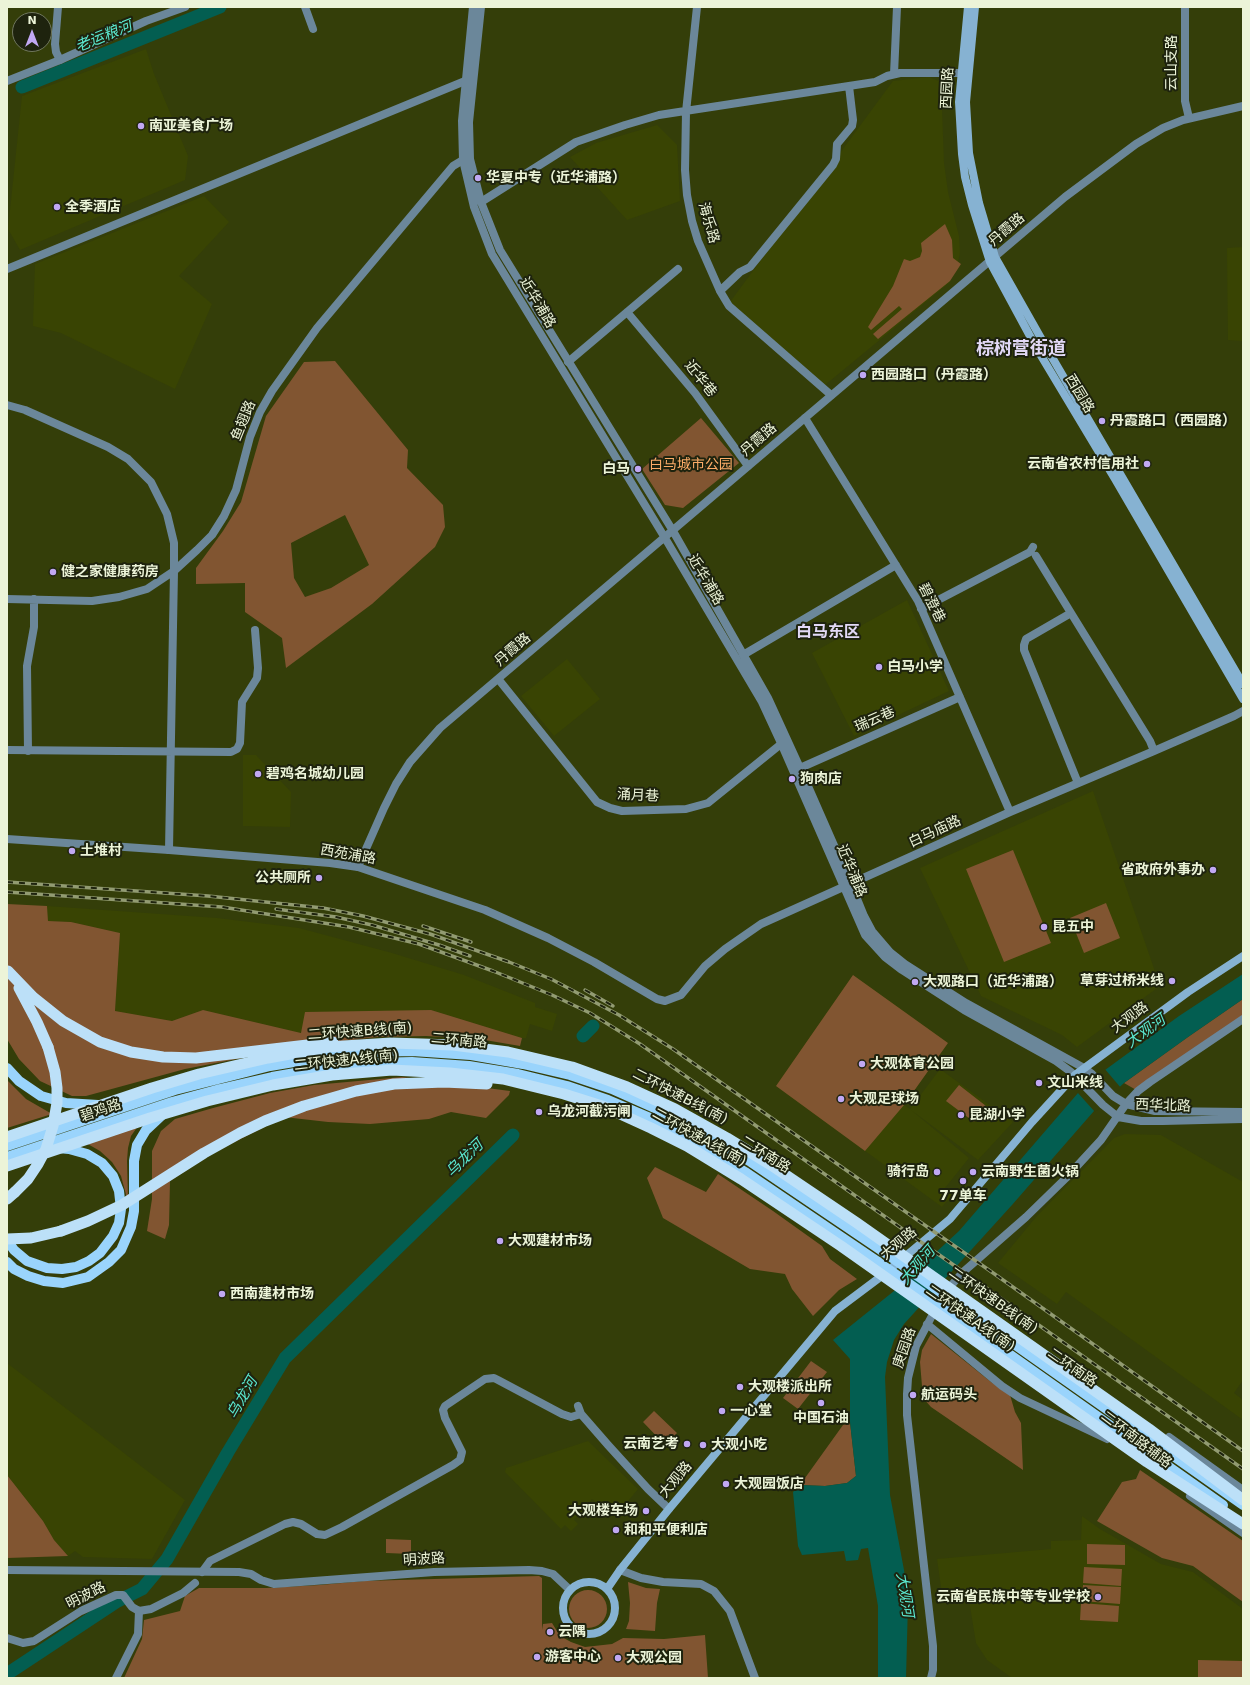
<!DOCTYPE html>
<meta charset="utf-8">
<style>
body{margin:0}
#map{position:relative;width:1250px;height:1685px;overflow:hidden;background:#343e09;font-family:"DejaVu Sans",sans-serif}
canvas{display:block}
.frame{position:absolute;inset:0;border:8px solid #ecf4d8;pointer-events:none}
.north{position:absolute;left:12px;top:12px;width:40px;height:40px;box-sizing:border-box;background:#1e230e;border:1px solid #70775f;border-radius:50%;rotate:0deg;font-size:11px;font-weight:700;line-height:16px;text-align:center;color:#ecf4d8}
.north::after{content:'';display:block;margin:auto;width:14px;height:18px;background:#c1a8f3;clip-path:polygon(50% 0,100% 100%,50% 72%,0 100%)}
</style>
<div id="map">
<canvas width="1250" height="1685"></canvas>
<div class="frame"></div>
<div class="north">N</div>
</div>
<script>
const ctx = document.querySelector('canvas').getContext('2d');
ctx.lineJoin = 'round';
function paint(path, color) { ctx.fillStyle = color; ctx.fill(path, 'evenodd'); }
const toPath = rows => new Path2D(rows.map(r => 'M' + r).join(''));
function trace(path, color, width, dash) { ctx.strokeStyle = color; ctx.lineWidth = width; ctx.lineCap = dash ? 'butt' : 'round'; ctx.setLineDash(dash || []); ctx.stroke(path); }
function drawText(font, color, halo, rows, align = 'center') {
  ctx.font = font + ' "DejaVu Sans","Noto Sans SC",sans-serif'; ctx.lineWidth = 4; ctx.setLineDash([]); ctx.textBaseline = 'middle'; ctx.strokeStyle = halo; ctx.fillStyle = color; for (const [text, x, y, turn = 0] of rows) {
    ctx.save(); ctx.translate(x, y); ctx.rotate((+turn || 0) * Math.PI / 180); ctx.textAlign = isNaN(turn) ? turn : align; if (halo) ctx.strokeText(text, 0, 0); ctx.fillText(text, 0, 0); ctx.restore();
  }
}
paint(toPath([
 [146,49,154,74,188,156,185,180,20,250,8,229,22,96],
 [929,77,941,82,944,163,948,192,959,236,960,253,957,267,949,283,825,385,730,302,893,81],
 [657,125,677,145,680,201,627,220,570,157,596,143],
 [204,196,229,222,179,276,212,304,175,389,61,333,33,326,35,264],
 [1243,247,1243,341,1228,340,1227,248],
 [907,600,949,691,854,736,812,653],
 [567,659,600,699,554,736,521,696],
 [243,755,256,755,291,792,290,827,243,826],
 [1093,791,1160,986,1077,1047,1062,1035,981,996,920,868],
 [47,906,217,918,299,928,392,953,464,975,535,1003,535,1007,557,1014,552,1031,530,1024,526,1038,522,1038,431,1010,301,1033,203,1010,172,1021,115,1011,120,933,71,922,48,921],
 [853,975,948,1043,904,1105,910,1109,940,1069,1013,1122,978,1160,911,1110,969,1158,945,1188,953,1194,942,1207,776,1086],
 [1125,1134,1161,1135,1243,1182,1243,1380,1234,1393,1243,1400,1243,1420,1066,1292,1057,1304,998,1263,1036,1217,1114,1138],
 [7,1363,185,1500,152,1559,83,1557,75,1551,68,1556,54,1540,43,1521,7,1475],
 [588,1441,638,1489,615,1517,592,1499,574,1520,578,1524,571,1531,565,1525,561,1529,505,1472,506,1468],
 [1082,1516,1100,1529,1161,1564,1193,1572,1243,1609,1243,1678,1012,1678,987,1660,976,1643,968,1594,943,1601,937,1559,1051,1549,1051,1541,1081,1540]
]), '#394403');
paint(toPath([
 [945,224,952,240,953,258,961,264,950,281,878,339,873,334,902,309,899,306,871,330,868,327,893,286,904,259,910,261,920,257,922,251,921,243],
 [335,361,408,450,407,468,443,505,445,527,435,547,372,604,286,668,282,638,245,612,245,583,196,584,196,568,223,531,241,502,266,416,304,362],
 [345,515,369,565,331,588,305,597,294,578,291,543],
 [701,418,739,463,683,508,665,505,642,469],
 [1013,850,1051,943,1004,962,966,869],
 [1106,903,1120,938,1084,953,1070,918],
 [7,904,47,906,48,921,71,922,120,933,115,1011,172,1021,203,1010,301,1033,305,1012,431,1010,522,1038,520,1046,479,1039,426,1036,377,1037,309,1045,185,1069,86,1096,72,1096,40,1081,19,1059,7,1039],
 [853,975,948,1043,904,1105,865,1151,776,1086],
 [1243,999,1243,1023,1138,1091,1124,1083,1188,1037],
 [402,1077,510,1091,509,1095,486,1118,451,1112,429,1119,370,1124,328,1122,284,1117,213,1153,170,1181,169,1225,165,1239,147,1231,152,1199,152,1151,161,1131,175,1119,213,1108,270,1093,314,1085],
 [7,1080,26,1099,52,1114,7,1128],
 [959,1085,986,1106,974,1122,946,1101],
 [138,1126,131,1136,128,1148,127,1161,128,1198,127,1198,121,1176,112,1162,100,1151,86,1143],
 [655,1167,706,1192,718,1174,773,1211,822,1246,830,1259,857,1279,839,1290,813,1316,792,1289,785,1274,750,1269,663,1218,647,1178],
 [931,1334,991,1382,1010,1395,1015,1412,1021,1423,1023,1470,931,1407,923,1398,920,1362,922,1350],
 [811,1361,827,1372,798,1409,783,1398],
 [654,1411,677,1433,665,1445,643,1422],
 [850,1422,856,1476,847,1483,825,1486,800,1485,843,1425],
 [1140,1470,1243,1541,1243,1602,1193,1566,1162,1558,1097,1521,1122,1482,1136,1479],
 [7,1475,43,1521,54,1540,68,1556,7,1558],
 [386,1539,411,1540,411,1554,386,1553],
 [1087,1544,1125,1545,1125,1565,1087,1564],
 [1084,1567,1122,1569,1121,1586,1083,1583],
 [539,1576,542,1578,542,1630,543,1624,552,1623,560,1636,571,1642,585,1647,612,1644,623,1638,664,1639,705,1635,708,1678,124,1678,142,1639,144,1620,180,1611,185,1596,199,1588,266,1588,320,1585,364,1581],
 [628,1582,646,1588,660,1589,657,1603,655,1631,626,1629,629,1621,630,1603],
 [1083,1585,1121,1587,1120,1604,1082,1601],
 '569 1609a19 19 0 1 1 38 0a19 19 0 1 1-38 0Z',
 [1081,1603,1119,1606,1118,1622,1080,1620],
 [1198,1660,1243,1661,1243,1678,1198,1678]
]), '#815531');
paint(toPath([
 [1243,974,1243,999,1188,1037,1124,1083,1094,1111,1012,1205,904,1324,894,1340,887,1362,885,1377,890,1495,904,1570,908,1603,906,1678,878,1678,878,1606,868,1548,861,1549,858,1560,846,1561,844,1551,802,1555,798,1546,793,1492,800,1485,825,1486,847,1483,856,1476,850,1422,850,1359,833,1340,894,1291,959,1231,1078,1093,1105,1070,1179,1016]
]), '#035e51');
paint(toPath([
 [1104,1068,1121,1088,1095,1112,1077,1092]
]), '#343e09');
trace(toPath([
 [22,87,220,7],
 [583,1036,593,1026],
 [7,1674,116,1602,142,1589,167,1559,228,1452,285,1358,513,1135]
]), '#035e51', 13);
trace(toPath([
 [58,7,55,44,56,52,60,60],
 [305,7,313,29],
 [697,7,686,112,685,170,687,195,692,221,698,241,720,291,729,306,831,395],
 [1185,7,1185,101,1189,118],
 [894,74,897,7],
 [481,202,576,142,625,125,659,115,875,82,887,76,900,73,962,73],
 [7,269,465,81,472,81],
 [720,291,740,272,750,267,833,165,836,159,837,144,852,126,853,120,849,86],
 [627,312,695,393,748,466],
 [568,362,678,269],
 [7,405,25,410,108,447,128,459,151,482,167,514,174,543,174,571,169,850],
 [805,418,918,601,1010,812],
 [1036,556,1071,613],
 [7,599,92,601,119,597,147,589,174,571,197,550,212,535,224,516,236,490,250,437,260,412,272,391,317,328,453,166,463,160,469,159],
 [921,609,1030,552,1033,547],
 [743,655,896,565],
 [499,680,597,802,610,808,622,811,686,809,708,803,786,740],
 [7,750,231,752,237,749,240,743,242,702,257,678,258,668,255,630],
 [28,751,27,666,34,627,34,599],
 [800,768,960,697],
 [1078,783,1024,650,1024,645,1026,639,1071,613,1150,741,1154,751],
 [358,867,485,910,548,938,594,962,657,999,665,1001,681,995,705,966,725,949,761,924,1010,812,1154,751,1234,716,1243,711],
 [1126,1104,1138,1091,1150,1082,1243,1019],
 [578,1406,581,1414,608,1445,648,1489,669,1509],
 [1169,1437,1243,1490],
 [1190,1496,1243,1533],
 [620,1570,641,1578,663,1582,701,1584,714,1591,730,1611,755,1678],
 [202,1572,210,1561,285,1524,293,1522,301,1524,317,1534,325,1535,342,1527,453,1465,460,1460,462,1452,445,1418,443,1410,445,1406,485,1379,494,1378,498,1380,562,1414,571,1417,581,1414],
 [116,1678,138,1634,139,1611]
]), '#6b879a', 8);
trace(toPath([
 [473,7,462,121,463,160,474,207,492,254,665,538,762,702,781,743,865,935,885,957,902,970,964,1010,1056,1061,1071,1072,1103,1105,1118,1117,1141,1121,1163,1121,1243,1119],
 [481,7,469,122,470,159,481,202,500,250,673,531,768,698,800,768,851,884,864,916,872,931,890,952,905,964,966,1003,1084,1068,1092,1074,1113,1096,1126,1104,1155,1111,1243,1112],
 [7,81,60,60,146,21,185,7],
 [7,839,169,850,330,863,358,867,384,808,396,784,410,762,440,728,1065,197,1136,144,1163,128,1183,120,1243,106],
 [927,1324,1002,1386,1020,1398,1107,1439],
 [7,1570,239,1572,251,1574,261,1580,274,1584,434,1572,529,1570,542,1571,553,1574,570,1590],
 [7,1638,23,1643,34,1641,81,1611,116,1595,123,1595,132,1607,139,1611,151,1609,183,1593,195,1583],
 [931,1678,933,1670,933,1646,907,1415,907,1394,908,1378,916,1346,943,1295,962,1273,1026,1217,1066,1178,1101,1140,1126,1104]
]), '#6b879a', 8);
trace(toPath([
 [968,7,959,102,962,154,965,177,972,205,990,262,1037,349,1115,479,1243,699],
 [975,7,966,102,969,153,979,203,995,257,1046,347,1243,684],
 '563 1608a26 26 0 1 1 52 0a26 26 0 1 1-52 0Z',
 [607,1589,620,1570,669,1509,835,1311,883,1275,950,1219,1032,1122,1075,1075,1188,992,1243,956]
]), '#86b2d2', 8);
trace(toPath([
 [7,1068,19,1081,41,1096,66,1103,98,1105],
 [7,1146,175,1090,270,1066,329,1056,371,1052,412,1051,471,1055,523,1064,570,1075,612,1089,659,1110,696,1129,751,1162,884,1252],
 [7,1157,172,1102,220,1089,272,1077,330,1067,371,1063,412,1062,469,1066,518,1074,567,1086,608,1100,655,1120,691,1139,745,1172,878,1262],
 [7,1240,14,1250,27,1261,47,1268,62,1269,76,1267,89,1261,100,1253,113,1236,119,1223,121,1209,119,1191,113,1176,102,1163,87,1154,69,1149,58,1148],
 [7,1262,14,1269,28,1276,44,1281,63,1283,88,1277,109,1262,121,1250,131,1227,134,1211,134,1161,137,1145,146,1130,162,1115],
 [957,1304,1243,1505],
 [951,1313,1223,1505]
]), '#9ad4fc', 10);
trace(toPath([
 [8,971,33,997,63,1021,100,1042,131,1052,163,1057,196,1058,333,1042],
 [19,988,37,1022,48,1047],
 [7,1199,15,1192],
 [7,1239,31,1238,61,1231]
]), '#bce0f8', 11);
const rail = toPath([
 [7,882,208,896,323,908,363,916,430,934,509,962,551,979,619,1015,673,1049,996,1275,1243,1451],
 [7,892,222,907,349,927,419,944,493,971,552,995,590,1013,640,1044,1243,1469],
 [276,909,336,917,372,925,439,945,470,956],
 [423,926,471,942],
 [585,990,613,1006]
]);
trace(rail, '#929b72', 3.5);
trace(rail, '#1e230e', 2, [6]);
trace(toPath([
 [884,1252,957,1304],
 [878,1262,951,1313]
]), '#9ad4fc', 10);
trace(toPath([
 [7,1137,152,1088,199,1074,268,1058,328,1047,391,1043,453,1045,508,1052,572,1067,627,1087,675,1109,727,1138,771,1165,857,1223,1149,1429,1243,1500],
 [7,1166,150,1118,207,1101,273,1085,332,1075,392,1070,450,1073,503,1079,564,1094,605,1107,651,1128,687,1146,741,1179,841,1246,1147,1462,1243,1524],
 [15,1192,28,1179,38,1164,46,1149,53,1126,57,1103,57,1088,55,1072,48,1047],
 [61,1231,88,1221,122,1205,204,1153,240,1133,265,1121,304,1106,356,1091,394,1084,444,1082,487,1084]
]), '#bce0f8', 11);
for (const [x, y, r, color] of [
 [141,126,4,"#c1a8f3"],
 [478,178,4,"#c1a8f3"],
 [57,207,4,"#c1a8f3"],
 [863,375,4,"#c1a8f3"],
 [1102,421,4,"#c1a8f3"],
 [1147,464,4,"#c1a8f3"],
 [638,469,4,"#c1a8f3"],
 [53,572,4,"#c1a8f3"],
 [879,667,4,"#c1a8f3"],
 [258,774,4,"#c1a8f3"],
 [792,779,4,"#c1a8f3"],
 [72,851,4,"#c1a8f3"],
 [1213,870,4,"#c1a8f3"],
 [319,878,4,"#c1a8f3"],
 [1044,927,4,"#c1a8f3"],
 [1172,981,4,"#c1a8f3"],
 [915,982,4,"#c1a8f3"],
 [862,1064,4,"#c1a8f3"],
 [1039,1083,4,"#c1a8f3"],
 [841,1099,4,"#c1a8f3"],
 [539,1112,4,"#c1a8f3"],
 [961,1115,4,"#c1a8f3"],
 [937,1172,4,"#c1a8f3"],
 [973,1172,4,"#c1a8f3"],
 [963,1181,4,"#c1a8f3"],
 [500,1241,4,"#c1a8f3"],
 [222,1294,4,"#c1a8f3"],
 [740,1387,4,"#c1a8f3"],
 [913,1395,4,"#c1a8f3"],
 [821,1403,4,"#c1a8f3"],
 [722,1411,4,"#c1a8f3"],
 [687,1444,4,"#c1a8f3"],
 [703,1445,4,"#c1a8f3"],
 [726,1484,4,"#c1a8f3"],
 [646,1511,4,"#c1a8f3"],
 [616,1530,4,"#c1a8f3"],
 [1098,1597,4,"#c1a8f3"],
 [550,1632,4,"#c1a8f3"],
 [537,1657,4,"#c1a8f3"],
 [618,1658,4,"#c1a8f3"]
]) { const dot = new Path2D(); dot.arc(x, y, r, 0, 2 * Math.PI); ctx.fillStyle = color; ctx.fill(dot); trace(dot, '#1e230e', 1.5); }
drawText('14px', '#ecf4d8', '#1e230e', [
 ["云山支路",1172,63,-90],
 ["西园路",948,88,-87],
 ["海乐路",708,223,74],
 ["丹霞路",1007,230,-41],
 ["近华浦路",537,303,59],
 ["近华巷",700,379,51],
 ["西园路",1079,394,59],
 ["鱼翅路",244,421,-68],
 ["丹霞路",759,440,-41],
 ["近华浦路",705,580,59],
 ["碧澄巷",931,603,63],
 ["丹霞路",513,650,-41],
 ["瑞云巷",875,720,-24],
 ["涌月巷",638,796,3],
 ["白马庙路",935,832,-25],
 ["西苑浦路",348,855,10],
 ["近华浦路",851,871,67],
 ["大观路",1130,1018,-36],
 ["二环快速B线(南)",360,1032,-4],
 ["二环南路",459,1041,5],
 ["二环快速A线(南)",346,1061,-6],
 ["二环快速B线(南)",680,1097,27],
 ["西华北路",1163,1106,2],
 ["碧鸡路",101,1111,-19],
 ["二环快速A线(南)",699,1138,29],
 ["二环南路",765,1155,32],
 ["大观路",899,1244,-40],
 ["二环快速B线(南)",993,1301,35],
 ["二环快速A线(南)",970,1319,35],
 ["庚园路",905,1348,-71],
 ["二环南路",1072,1368,35],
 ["二环南路辅路",1136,1440,37],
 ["大观路",676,1480,-50],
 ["明波路",424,1560,-4],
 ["明波路",86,1596,-27]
]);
drawText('bold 14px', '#ecf4d8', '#1e230e', [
 ["南亚美食广场",149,126],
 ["华夏中专（近华浦路）",486,178],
 ["全季酒店",65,207],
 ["西园路口（丹霞路）",871,375],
 ["丹霞路口（西园路）",1110,421],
 ["云南省农村信用社",1139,464,"right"],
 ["白马",630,469,"right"],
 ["健之家健康药房",61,572],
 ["白马小学",887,667],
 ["碧鸡名城幼儿园",266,774],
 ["狗肉店",800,779],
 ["土堆村",80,851],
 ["省政府外事办",1205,870,"right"],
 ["公共厕所",311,878,"right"],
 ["昆五中",1052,927],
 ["草芽过桥米线",1164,981,"right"],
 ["大观路口（近华浦路）",923,982],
 ["大观体育公园",870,1064],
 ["文山米线",1047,1083],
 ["大观足球场",849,1099],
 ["乌龙河截污闸",547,1112],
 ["昆湖小学",969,1115],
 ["骑行岛",929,1172,"right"],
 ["云南野生菌火锅",981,1172],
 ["77单车",963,1196,"center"],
 ["大观建材市场",508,1241],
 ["西南建材市场",230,1294],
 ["大观楼派出所",748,1387],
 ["航运码头",921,1395],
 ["一心堂",730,1411],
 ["中国石油",821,1418,"center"],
 ["云南艺考",679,1444,"right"],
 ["大观小吃",711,1445],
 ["大观园饭店",734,1484],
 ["大观楼车场",638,1511,"right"],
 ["和和平便利店",624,1530],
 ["云南省民族中等专业学校",1090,1597,"right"],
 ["云隅",558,1632],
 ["游客中心",545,1657],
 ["大观公园",626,1658]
], 'left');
drawText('14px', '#fcac68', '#1e230e', [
 ["白马城市公园",691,465]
]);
drawText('italic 15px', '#5be8d0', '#1e230e', [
 ["老运粮河",104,37,-22],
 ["大观河",1146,1032,-36],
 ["乌龙河",465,1159,-44],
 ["大观河",918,1266,-49],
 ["乌龙河",243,1398,-60],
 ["大观河",904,1595,81]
]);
drawText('bold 16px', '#e2d9f6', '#1e230e', [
 ["白马东区",828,633]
]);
drawText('bold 18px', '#e2d9f6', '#1e230e', [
 ["棕树营街道",1021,349]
]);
</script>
